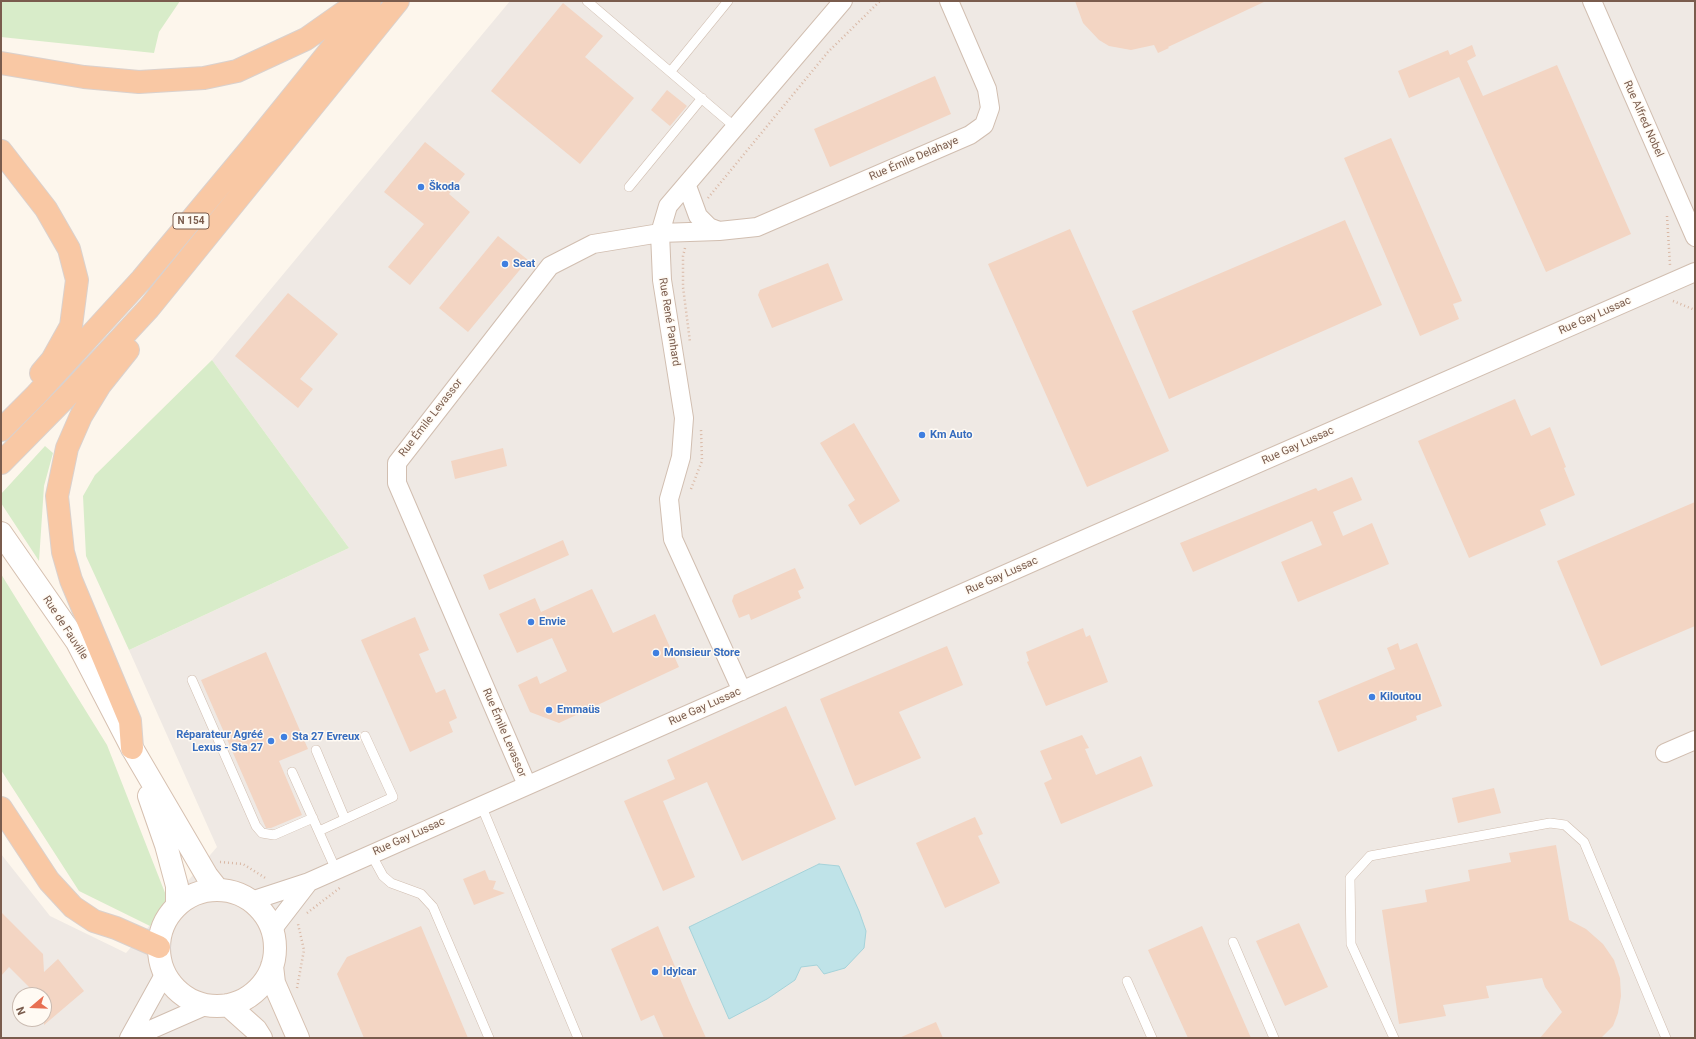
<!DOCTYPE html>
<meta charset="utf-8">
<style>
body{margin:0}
#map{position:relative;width:1696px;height:1039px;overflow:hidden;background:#fdf6ec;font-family:Roboto,sans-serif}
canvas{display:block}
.frame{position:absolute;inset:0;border:2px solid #7a5c4d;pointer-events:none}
.north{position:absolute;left:12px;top:987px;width:40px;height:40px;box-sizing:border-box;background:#fffaf3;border:1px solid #cabbb1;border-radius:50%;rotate:251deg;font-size:11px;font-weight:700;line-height:16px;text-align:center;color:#7a5c4d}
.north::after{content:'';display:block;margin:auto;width:14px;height:18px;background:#e76f51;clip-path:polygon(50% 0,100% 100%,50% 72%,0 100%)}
</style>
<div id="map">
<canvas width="1696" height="1039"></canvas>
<div class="frame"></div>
<div class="north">N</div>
</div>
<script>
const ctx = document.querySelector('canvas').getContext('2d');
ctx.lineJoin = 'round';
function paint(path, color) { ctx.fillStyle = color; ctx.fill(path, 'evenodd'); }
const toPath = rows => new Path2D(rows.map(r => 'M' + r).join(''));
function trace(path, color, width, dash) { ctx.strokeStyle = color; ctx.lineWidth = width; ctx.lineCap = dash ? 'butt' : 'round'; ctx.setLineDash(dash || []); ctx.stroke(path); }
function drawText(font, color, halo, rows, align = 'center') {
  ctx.font = font + ' Roboto,sans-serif'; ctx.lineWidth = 3; ctx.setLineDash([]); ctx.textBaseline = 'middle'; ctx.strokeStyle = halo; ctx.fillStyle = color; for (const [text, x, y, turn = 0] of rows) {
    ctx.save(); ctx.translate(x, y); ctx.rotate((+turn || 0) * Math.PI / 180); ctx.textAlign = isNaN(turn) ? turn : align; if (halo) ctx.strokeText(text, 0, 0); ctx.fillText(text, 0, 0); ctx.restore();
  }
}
paint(toPath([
 [510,1,1695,1,1695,1038,1,1038,1,854,50,916,126,953,217,847,129,650,349,548,212,360],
 [20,995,44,995,44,1019,20,1019]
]), '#efe9e4');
paint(toPath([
 [1,1,180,1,159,32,154,53,1,37],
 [212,360,349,548,129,650,86,556,83,496,95,475],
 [45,446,53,453,44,486,39,561,1,503,1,494],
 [1,574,107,745,169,903,150,926,79,891,1,770]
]), '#d8ecc9');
const water = toPath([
 [819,864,839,866,859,911,866,931,864,948,845,968,824,974,817,965,801,967,795,980,767,999,729,1019,689,927,819,864]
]);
paint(water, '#bfe3e8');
trace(water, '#a5d3da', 1);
paint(toPath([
 [1075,1,1266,1,1168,47,1169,48,1158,53,1154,45,1131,50,1109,46,1099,40,1083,23],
 [563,3,603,36,585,57,634,98,580,164,491,91],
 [1472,45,1476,56,1467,61,1483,96,1557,65,1631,234,1546,272,1459,77,1409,98,1398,71,1448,50,1450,55],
 [935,76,951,114,830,167,814,129],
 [667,90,687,106,670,126,651,110],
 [1391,138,1462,301,1453,304,1459,319,1420,336,1344,158],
 [425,142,465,174,449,194,470,212,410,285,388,267,424,224,384,192],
 [1345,220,1382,305,1169,399,1132,311],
 [1070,229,1169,451,1087,487,988,264],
 [498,236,528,260,468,332,439,308],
 [828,263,843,300,772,328,758,295,760,290],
 [288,293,338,334,300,379,313,389,298,408,235,356],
 [1515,399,1531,436,1550,427,1566,467,1564,468,1575,495,1540,510,1546,525,1469,558,1418,441],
 [854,423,900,501,860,525,848,505,855,500,820,443],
 [503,448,507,466,455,479,451,461],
 [1352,477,1362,500,1333,512,1343,536,1372,523,1389,564,1298,602,1281,562,1322,545,1312,521,1193,572,1180,543,1316,488,1318,491],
 [1695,502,1695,626,1601,666,1557,561],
 [563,540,569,555,489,590,483,575],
 [795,568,804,588,798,591,801,598,751,620,749,614,739,618,732,601,734,595],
 [592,589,613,633,655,614,679,667,559,723,530,712,518,685,537,676,540,684,567,671,552,638,517,653,499,614,535,598,541,612],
 [415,617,429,650,419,654,436,693,445,689,457,718,449,722,453,732,410,752,361,640],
 [1083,628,1086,637,1090,635,1108,682,1046,706,1027,662,1029,661,1026,652],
 [1398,643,1400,650,1417,643,1442,706,1416,716,1417,720,1338,752,1318,701,1395,669,1387,648],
 [947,646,963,685,899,712,921,758,855,786,820,699],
 [266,652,308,749,279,761,302,815,271,828,266,828,201,680],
 [786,706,836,819,742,861,707,782,663,801,695,877,663,891,624,801,675,779,667,760],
 [1082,735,1089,748,1085,749,1096,775,1141,756,1153,786,1061,824,1044,783,1052,779,1040,751],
 [1494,788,1501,813,1458,823,1452,798],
 [975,817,983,834,978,836,1000,883,945,908,916,843],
 [1556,845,1569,920,1586,929,1603,944,1614,960,1620,978,1621,996,1618,1013,1613,1026,1601,1038,1540,1038,1562,1012,1545,987,1542,978,1486,986,1489,998,1443,1005,1446,1016,1399,1024,1382,910,1427,902,1425,890,1470,881,1468,870,1511,862,1509,853],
 [485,870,489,880,496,881,493,889,505,893,474,905,463,879],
 [1,912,43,954,44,972,58,959,84,991,44,1025,44,995,37,995,9,967,1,976],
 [1299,923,1328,987,1285,1006,1256,941],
 [421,926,468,1038,364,1038,337,974,347,957],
 [658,926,689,1000,706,1038,664,1038,654,1015,641,1021,611,949],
 [1202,926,1251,1038,1188,1038,1148,950],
 [936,1022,943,1038,899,1038]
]), '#f3d5c3');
const service = toPath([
 [587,1,735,127],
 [671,71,728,1],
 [629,187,702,98],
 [192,680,256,826,262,833,274,835,313,818],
 [316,750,345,819],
 [292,772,336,870],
 [481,805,578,1038],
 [319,831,393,797,365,736],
 [371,854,383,876,391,883,421,894,433,907,489,1038],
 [1233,942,1274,1038],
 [1127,981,1152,1038],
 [1394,1038,1351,944,1350,878,1370,856,1550,823,1565,825,1584,842,1666,1038]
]);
const minor = toPath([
 [1592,1,1695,237],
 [687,186,698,216,709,227,719,231],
 [742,691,673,539,669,499,681,457,684,418,662,280,660,233,668,206,843,1],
 [1665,753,1695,740],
 [527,785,397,483,397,463,550,266,593,244,660,233,719,231,757,227,970,135,984,125,990,108,987,89,949,1],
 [251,901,309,882,1085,539,1695,272],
 [272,930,309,882],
 [129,1038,165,973],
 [132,1038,207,1005]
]);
const secondary = toPath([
 [1,533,77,642,132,748,207,876,218,890],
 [149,796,166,845,177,886,177,905],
 '159 948a58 58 0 1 1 116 0a58 58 0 1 1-116 0Z',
 [272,966,274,983,298,1038],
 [228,1005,256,1030,261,1038]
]);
const trunk = toPath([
 [1,63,84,77,139,82,204,78,237,71,306,39,360,1],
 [1,151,46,209,69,249,77,280,71,326,52,360,41,373],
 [128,350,100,385,81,416,67,448,57,496,63,552,71,580,130,721,132,748],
 [1,430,35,396,142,279,252,147,370,1],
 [1,463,70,393,149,308,398,1],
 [1,808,49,881,73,907,94,921,116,928,159,947]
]);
trace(service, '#d1beb0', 10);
trace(minor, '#d1beb0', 20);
trace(secondary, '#d6c0b0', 24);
trace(trunk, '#dad1cd', 24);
trace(toPath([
 [708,198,828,52,880,1],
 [1667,216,1670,265],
 [685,248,683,256,683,287,690,342],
 [1673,301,1695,310],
 [691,489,702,461,701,430],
 [220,862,243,864,267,879],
 [307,913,341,887],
 [297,988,304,950,298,924]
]), '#d9b8a5', 2.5, [1, 3]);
trace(service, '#fff', 9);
trace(minor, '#fff', 18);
trace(secondary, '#fff', 22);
trace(trunk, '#f9c8a4', 22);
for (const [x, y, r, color] of [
 [421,187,4,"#3f7fe0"],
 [505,264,4,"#3f7fe0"],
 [922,435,4,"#3f7fe0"],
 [531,622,4,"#3f7fe0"],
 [656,653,4,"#3f7fe0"],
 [1372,697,4,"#3f7fe0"],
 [549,710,4,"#3f7fe0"],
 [284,737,4,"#3f7fe0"],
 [271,741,4,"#3f7fe0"],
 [655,972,4,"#3f7fe0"]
]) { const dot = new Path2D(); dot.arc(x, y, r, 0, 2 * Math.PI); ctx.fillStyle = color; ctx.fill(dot); trace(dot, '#fffaf3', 1.5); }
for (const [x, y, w] of [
 [191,221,36]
]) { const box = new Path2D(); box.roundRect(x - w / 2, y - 8, w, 16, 3); ctx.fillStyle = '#fffaf3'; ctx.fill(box); trace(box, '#7a5c4d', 1); }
drawText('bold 10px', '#7a5c4d', null, [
 ["N 154",191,221]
]);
drawText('11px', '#7a5c4d', '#fffaf3', [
 ["Rue Alfred Nobel",1643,119,66],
 ["Rue Émile Delahaye",914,159,-23],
 ["Rue Gay Lussac",1595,316,-24],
 ["Rue René Panhard",669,322,81],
 ["Rue Émile Levassor",431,418,-52],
 ["Rue Gay Lussac",1298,446,-24],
 ["Rue Gay Lussac",1002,576,-24],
 ["Rue de Fauville",65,628,57],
 ["Rue Gay Lussac",705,707,-24],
 ["Rue Émile Levassor",504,733,67],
 ["Rue Gay Lussac",409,837,-24]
]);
drawText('bold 11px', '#366cbe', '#fffaf3', [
 ["Škoda",429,187],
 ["Seat",513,264],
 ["Km Auto",930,435],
 ["Envie",539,622],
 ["Monsieur Store",664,653],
 ["Kiloutou",1380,697],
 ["Emmaüs",557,710],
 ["Réparateur Agréé",263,735,"right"],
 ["Lexus - Sta 27",263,748,"right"],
 ["Sta 27 Evreux",292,737],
 ["Idylcar",663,972]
], 'left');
</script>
